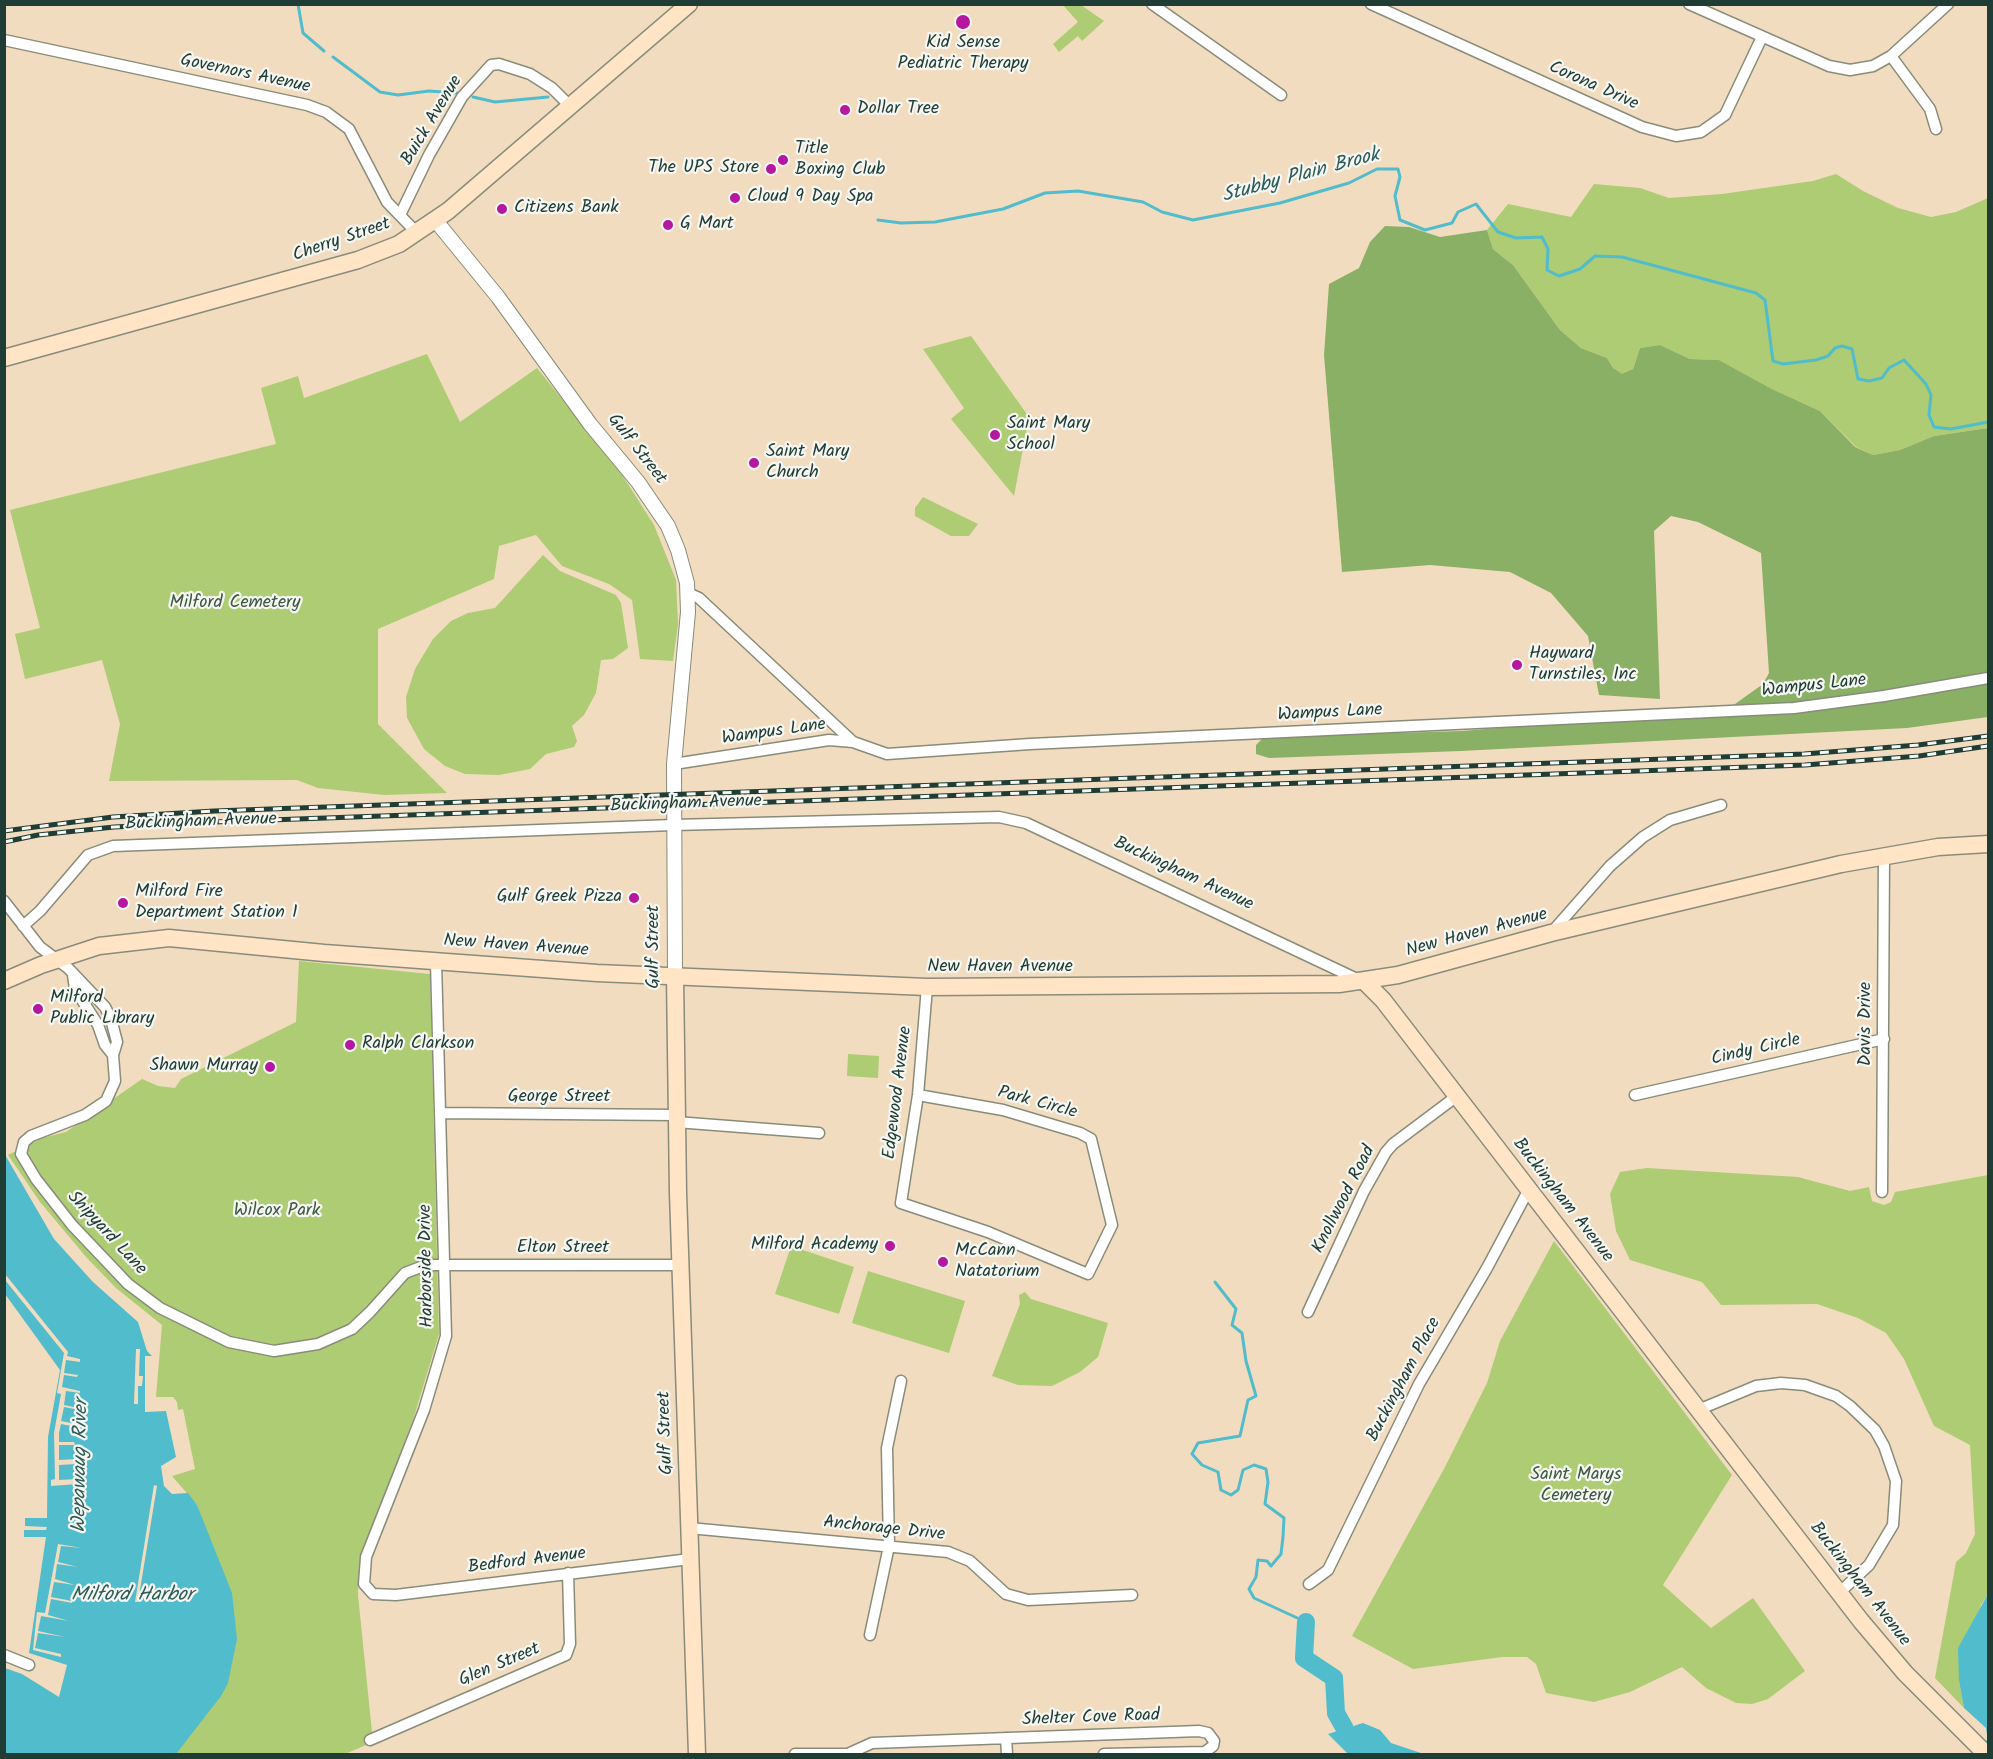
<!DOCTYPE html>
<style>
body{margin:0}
#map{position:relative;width:1993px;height:1759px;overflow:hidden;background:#f2dcbf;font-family:Kalam,sans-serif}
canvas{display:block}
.frame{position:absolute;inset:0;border:6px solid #1f3d34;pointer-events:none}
</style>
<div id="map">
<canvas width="1993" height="1759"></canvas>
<div class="frame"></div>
</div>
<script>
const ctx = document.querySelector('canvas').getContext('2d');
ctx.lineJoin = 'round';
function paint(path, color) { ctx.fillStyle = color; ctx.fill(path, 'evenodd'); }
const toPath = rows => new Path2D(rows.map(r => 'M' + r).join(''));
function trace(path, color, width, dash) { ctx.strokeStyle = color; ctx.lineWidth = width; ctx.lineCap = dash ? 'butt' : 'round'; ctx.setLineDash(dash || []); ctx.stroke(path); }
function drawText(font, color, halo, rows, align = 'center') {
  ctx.font = font + ' Kalam,sans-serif'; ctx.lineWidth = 4.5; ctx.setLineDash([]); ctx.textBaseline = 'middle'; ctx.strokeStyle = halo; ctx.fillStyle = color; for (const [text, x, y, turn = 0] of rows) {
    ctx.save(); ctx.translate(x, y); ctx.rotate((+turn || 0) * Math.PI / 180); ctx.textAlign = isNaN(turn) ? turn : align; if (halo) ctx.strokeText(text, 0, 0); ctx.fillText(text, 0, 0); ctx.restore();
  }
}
paint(toPath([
 [1063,5,1081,5,1104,21,1082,41,1078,36,1059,52,1053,44,1078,22],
 [1836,174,1863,191,1898,208,1931,217,1956,212,1988,198,1988,428,1934,436,1900,450,1873,455,1856,447,1820,411,1772,389,1719,360,1690,359,1660,345,1640,348,1633,369,1622,375,1613,368,1607,358,1581,348,1560,330,1513,265,1493,249,1487,230,1508,204,1571,217,1594,184,1640,188,1669,198,1722,194,1813,181],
 [971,336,1029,417,1014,496,951,419,964,408,923,349],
 [427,354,460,422,537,368,619,470,654,525,676,580,678,624,673,661,640,659,632,600,609,584,562,566,536,535,499,546,494,579,378,629,378,724,447,793,384,795,318,788,297,780,109,781,120,724,102,660,25,679,15,634,40,628,10,510,276,444,261,388,298,376,304,398],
 [923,497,978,524,969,536,951,536,915,516,915,508],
 [543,555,560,571,616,595,621,603,628,648,613,659,601,660,596,693,584,715,572,726,577,741,574,747,546,754,530,769,499,775,465,774,445,766,424,749,407,718,406,697,415,669,433,639,451,621,468,613,495,608],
 [299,961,430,974,439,1334,413,1420,359,1561,358,1595,373,1742,345,1754,176,1754,182,1744,201,1520,197,1505,172,1476,195,1469,183,1409,178,1410,177,1402,173,1397,156,1397,162,1325,116,1288,87,1258,40,1202,8,1155,42,1138,66,1132,142,1079,158,1086,175,1088,181,1079,296,1022],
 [848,1054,879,1056,878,1078,847,1076],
 [1647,1168,1798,1177,1850,1191,1869,1187,1872,1201,1884,1205,1891,1202,1895,1192,1988,1175,1988,1594,1981,1605,1959,1681,1964,1708,1935,1678,1956,1562,1966,1553,1975,1534,1970,1445,1934,1426,1904,1359,1886,1333,1858,1318,1817,1304,1721,1305,1702,1282,1630,1260,1616,1231,1610,1194,1620,1172],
 [1554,1241,1732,1475,1663,1585,1711,1628,1753,1598,1805,1671,1768,1699,1752,1704,1736,1703,1706,1688,1682,1667,1630,1692,1594,1702,1546,1693,1536,1664,1527,1657,1502,1657,1413,1669,1352,1636,1445,1467,1487,1383,1500,1341],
 [791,1246,854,1267,839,1314,775,1294],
 [868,1271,965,1301,949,1353,852,1323],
 [1025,1292,1031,1299,1108,1323,1098,1357,1080,1372,1052,1386,1018,1385,992,1376,1020,1304,1019,1295]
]), '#adcc73');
paint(toPath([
 [1385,226,1409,227,1440,237,1487,230,1493,249,1513,265,1560,330,1581,348,1607,358,1613,368,1622,374,1633,369,1640,348,1660,345,1690,359,1719,360,1772,389,1820,411,1855,447,1873,455,1900,450,1934,436,1988,428,1988,717,1907,728,1461,751,1269,758,1256,754,1256,745,1264,737,1462,731,1604,719,1721,714,1763,684,1769,673,1761,553,1698,522,1671,516,1654,531,1660,699,1599,695,1588,636,1551,593,1510,572,1430,565,1342,572,1324,355,1329,284,1359,268,1370,242]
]), '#8ab065');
paint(toPath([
 [4,1153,54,1239,93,1282,138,1322,147,1351,152,1356,145,1356,145,1412,166,1411,176,1457,161,1466,164,1486,172,1494,188,1493,197,1505,232,1593,237,1639,228,1683,221,1696,176,1754,5,1754,5,1668,22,1674,59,1697,67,1665,29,1653,46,1537,24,1537,24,1530,46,1530,47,1527,25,1526,25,1518,47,1518,48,1437,60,1370,5,1294],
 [1988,1594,1988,1754,1971,1754,1987,1740,1987,1735,1986,1728,1964,1708,1959,1681,1958,1648],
 [1363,1723,1380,1730,1391,1743,1424,1754,1348,1754,1328,1734]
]), '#51bccc');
paint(toPath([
 [5,1274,68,1352,67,1356,80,1359,80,1362,66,1360,64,1373,78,1375,77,1377,64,1375,62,1387,80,1391,80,1393,66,1391,64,1405,79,1408,79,1410,64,1407,61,1421,76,1424,76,1427,61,1424,59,1433,59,1442,74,1442,75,1445,59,1445,59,1460,77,1459,77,1464,59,1465,59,1480,77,1479,77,1484,51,1486,51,1480,55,1479,54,1433,61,1394,57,1393,64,1353,5,1280],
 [136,1349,140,1349,139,1376,143,1376,142,1386,138,1386,138,1404,134,1404],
 [154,1485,157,1486,138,1602,135,1602],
 [58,1544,82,1548,61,1546,58,1562,78,1567,57,1564,55,1579,75,1585,54,1582,51,1597,72,1601,72,1603,51,1599,48,1615,69,1621,41,1616,38,1631,65,1637,38,1633,35,1648,61,1654,61,1657,33,1650,37,1612,45,1613]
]), '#f2dcbf');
trace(toPath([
 [298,4,303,33,324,51],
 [333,57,380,92,398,95,429,91,457,93],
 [473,97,495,102,548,97],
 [878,220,901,223,935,222,1003,209,1045,193,1078,191,1143,202,1162,212,1193,220,1280,203,1349,183,1377,169,1398,169,1400,177,1395,196,1400,220,1425,230,1452,223,1458,212,1476,204,1498,232,1516,238,1542,237,1548,249,1547,270,1559,276,1580,269,1595,256,1622,257,1756,293,1765,300,1773,361,1783,364,1816,360,1828,356,1835,348,1842,346,1852,349,1858,379,1869,381,1882,378,1889,368,1904,360,1926,384,1931,395,1929,415,1934,427,1951,429,1988,422],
 [1215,1282,1236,1309,1232,1325,1242,1333,1246,1361,1256,1396,1248,1400,1240,1436,1198,1443,1192,1454,1202,1465,1218,1472,1221,1490,1231,1495,1238,1490,1243,1470,1254,1465,1266,1469,1268,1482,1265,1504,1284,1518,1283,1537,1281,1554,1271,1566,1267,1561,1258,1560,1256,1577,1249,1589,1254,1598,1306,1622]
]), '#51bccc', 3);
trace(toPath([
 [1306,1622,1304,1658,1334,1678,1336,1713,1345,1729]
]), '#51bccc', 18);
const minor = toPath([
 [1152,4,1281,95],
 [1371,4,1642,127,1676,136,1701,132,1725,115,1762,37],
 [1689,4,1829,66,1850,70,1873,66,1891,56,1948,4],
 [4,40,307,105,326,112,349,129,387,202,417,233],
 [1891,56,1930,109,1936,129],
 [400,215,429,155,462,97,491,65,499,64,530,74,552,88,570,106],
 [688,593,699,598,853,742],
 [674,764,829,740,853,742,887,754,1030,744,1794,708,1884,696,1988,678],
 [4,901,40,947,68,968,105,1007,111,1019,117,1042,113,1055,105,1045,98,1025,75,989,73,975],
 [23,926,40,911,88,855,113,846,673,825,999,817,1026,823,1359,980],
 [1551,933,1610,866,1643,837,1670,820,1721,805],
 [436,962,446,1336,424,1410,366,1557,364,1584,373,1594,396,1595,690,1559],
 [113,1055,115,1081,106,1101,85,1115,31,1136,24,1142,21,1154,36,1179,72,1225,128,1284,160,1308,229,1342,274,1351,318,1344,352,1329,370,1312,405,1273,426,1265,682,1265],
 [918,1095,1003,1110,1080,1133,1091,1139,1112,1225,1088,1274,988,1232,901,1203,918,1095,927,987],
 [1635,1095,1884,1039],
 [441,1113,676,1115],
 [676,1122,819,1133],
 [1882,1192,1884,855],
 [1308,1312,1364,1191,1386,1152,1393,1144,1457,1096],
 [1698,1410,1756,1386,1781,1383,1805,1385,1836,1396,1850,1406,1875,1430,1884,1446,1896,1481,1893,1525,1869,1565,1839,1593],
 [689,1528,948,1552,970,1561,1006,1594,1028,1600,1132,1595],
 [1309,1584,1328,1570,1419,1384,1487,1268,1529,1189],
 [870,1635,889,1546,887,1448,901,1381],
 [4,1655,29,1665],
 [1006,1738,1007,1754],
 [370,1740,566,1655,570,1644,568,1573],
 [850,1753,872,1743,1199,1731,1208,1733,1214,1741,1213,1746,1205,1752,1104,1754],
 [795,1754,854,1754]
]);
const tertiary = toPath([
 [436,221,498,297,590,424,638,482,668,526,678,550,687,583,688,612,674,764,675,976]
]);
const secondary = toPath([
 [4,358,358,260,399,244,448,211,689,4],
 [675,976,678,1193,697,1754],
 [4,981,41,965,99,946,169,938,324,953,597,973,927,987,1339,984,1398,975,1551,933,1841,864,1938,847,1988,844],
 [1365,982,1383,1000,1861,1621,1905,1673,1986,1754]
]);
trace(minor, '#888c7a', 13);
trace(tertiary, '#888c7a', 16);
trace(secondary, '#888c7a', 19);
trace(minor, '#fff', 10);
trace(tertiary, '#fff', 14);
trace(secondary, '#ffe4c6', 16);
const rail = toPath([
 [4,831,113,817,214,811,1804,754,1918,745,1988,736],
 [4,842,38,835,114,827,214,822,1805,765,1919,756,1988,746]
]);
trace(rail, '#1f3d34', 5);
trace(rail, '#f6f6f2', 3, [9]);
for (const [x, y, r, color] of [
 [963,22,8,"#b5179e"],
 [845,110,6,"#b5179e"],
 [783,160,6,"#b5179e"],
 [771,169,6,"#b5179e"],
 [735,198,6,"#b5179e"],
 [502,209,6,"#b5179e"],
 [668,225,6,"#b5179e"],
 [995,435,6,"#b5179e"],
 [754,463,6,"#b5179e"],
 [1517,665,6,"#b5179e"],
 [634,898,6,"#b5179e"],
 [123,903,6,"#b5179e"],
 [38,1009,6,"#b5179e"],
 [350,1045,6,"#b5179e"],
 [270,1067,6,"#b5179e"],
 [890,1246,6,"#b5179e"],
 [943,1262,6,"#b5179e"]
]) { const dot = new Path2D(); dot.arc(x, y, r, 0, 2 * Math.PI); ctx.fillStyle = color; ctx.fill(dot); trace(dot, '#f6f6f2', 2); }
drawText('18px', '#1f3d34', '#f6f6f2', [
 ["Kid Sense",963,44,"center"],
 ["Pediatric Therapy",963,65,"center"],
 ["Dollar Tree",857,110],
 ["Title",795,150],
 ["Boxing Club",795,171],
 ["The UPS Store",759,169,"right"],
 ["Cloud 9 Day Spa",747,198],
 ["Citizens Bank",514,209],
 ["G Mart",680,225],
 ["Saint Mary",1007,425],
 ["School",1007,446],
 ["Saint Mary",766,453],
 ["Church",766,474],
 ["Hayward",1529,655],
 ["Turnstiles, Inc",1529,676],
 ["Milford Fire",135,893],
 ["Department Station 1",135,914],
 ["Gulf Greek Pizza",622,898,"right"],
 ["Milford",50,999],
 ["Public Library",50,1020],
 ["Ralph Clarkson",362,1045],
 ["Shawn Murray",258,1067,"right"],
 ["Milford Academy",878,1246,"right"],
 ["McCann",955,1252],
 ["Natatorium",955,1273]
], 'left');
drawText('18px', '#1f3d34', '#f6f6f2', [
 ["Governors Avenue",245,75,12],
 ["Corona Drive",1593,87,24],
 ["Buick Avenue",433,121,-59],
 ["Cherry Street",342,241,-19],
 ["Gulf Street",636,450,52],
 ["Wampus Lane",1814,687,-6],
 ["Wampus Lane",1330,714,-3],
 ["Wampus Lane",774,733,-8],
 ["Buckingham Avenue",686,805,-2],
 ["Buckingham Avenue",201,823,-2],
 ["Buckingham Avenue",1183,875,25],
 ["New Haven Avenue",1477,934,-15],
 ["New Haven Avenue",516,947,4],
 ["Gulf Street",655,947,-90],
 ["New Haven Avenue",1000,968],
 ["Davis Drive",1867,1024,-90],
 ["Cindy Circle",1756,1051,-13],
 ["Edgewood Avenue",899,1093,-83],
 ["George Street",559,1098],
 ["Park Circle",1037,1104,15],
 ["Knollwood Road",1345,1200,-63],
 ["Buckingham Avenue",1562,1201,52],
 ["Shipyard Lane",106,1234,47],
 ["Elton Street",563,1249],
 ["Harborside Drive",428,1266,-91],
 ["Buckingham Place",1405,1380,-62],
 ["Gulf Street",667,1433,-92],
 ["Anchorage Drive",884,1530,6],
 ["Bedford Avenue",527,1562,-7],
 ["Buckingham Avenue",1859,1585,52],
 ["Glen Street",500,1666,-23],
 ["Shelter Cove Road",1091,1719,-2]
]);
drawText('18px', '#3b5a41', '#f6f6f2', [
 ["Milford Cemetery",235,604],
 ["Wilcox Park",277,1212],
 ["Saint Marys",1576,1476],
 ["Cemetery",1576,1497]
]);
drawText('italic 20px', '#2c5d5a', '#f6f6f2', [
 ["Stubby Plain Brook",1301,177,-15],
 ["Wepawaug River",82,1466,-89],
 ["Milford Harbor",132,1597]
]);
</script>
